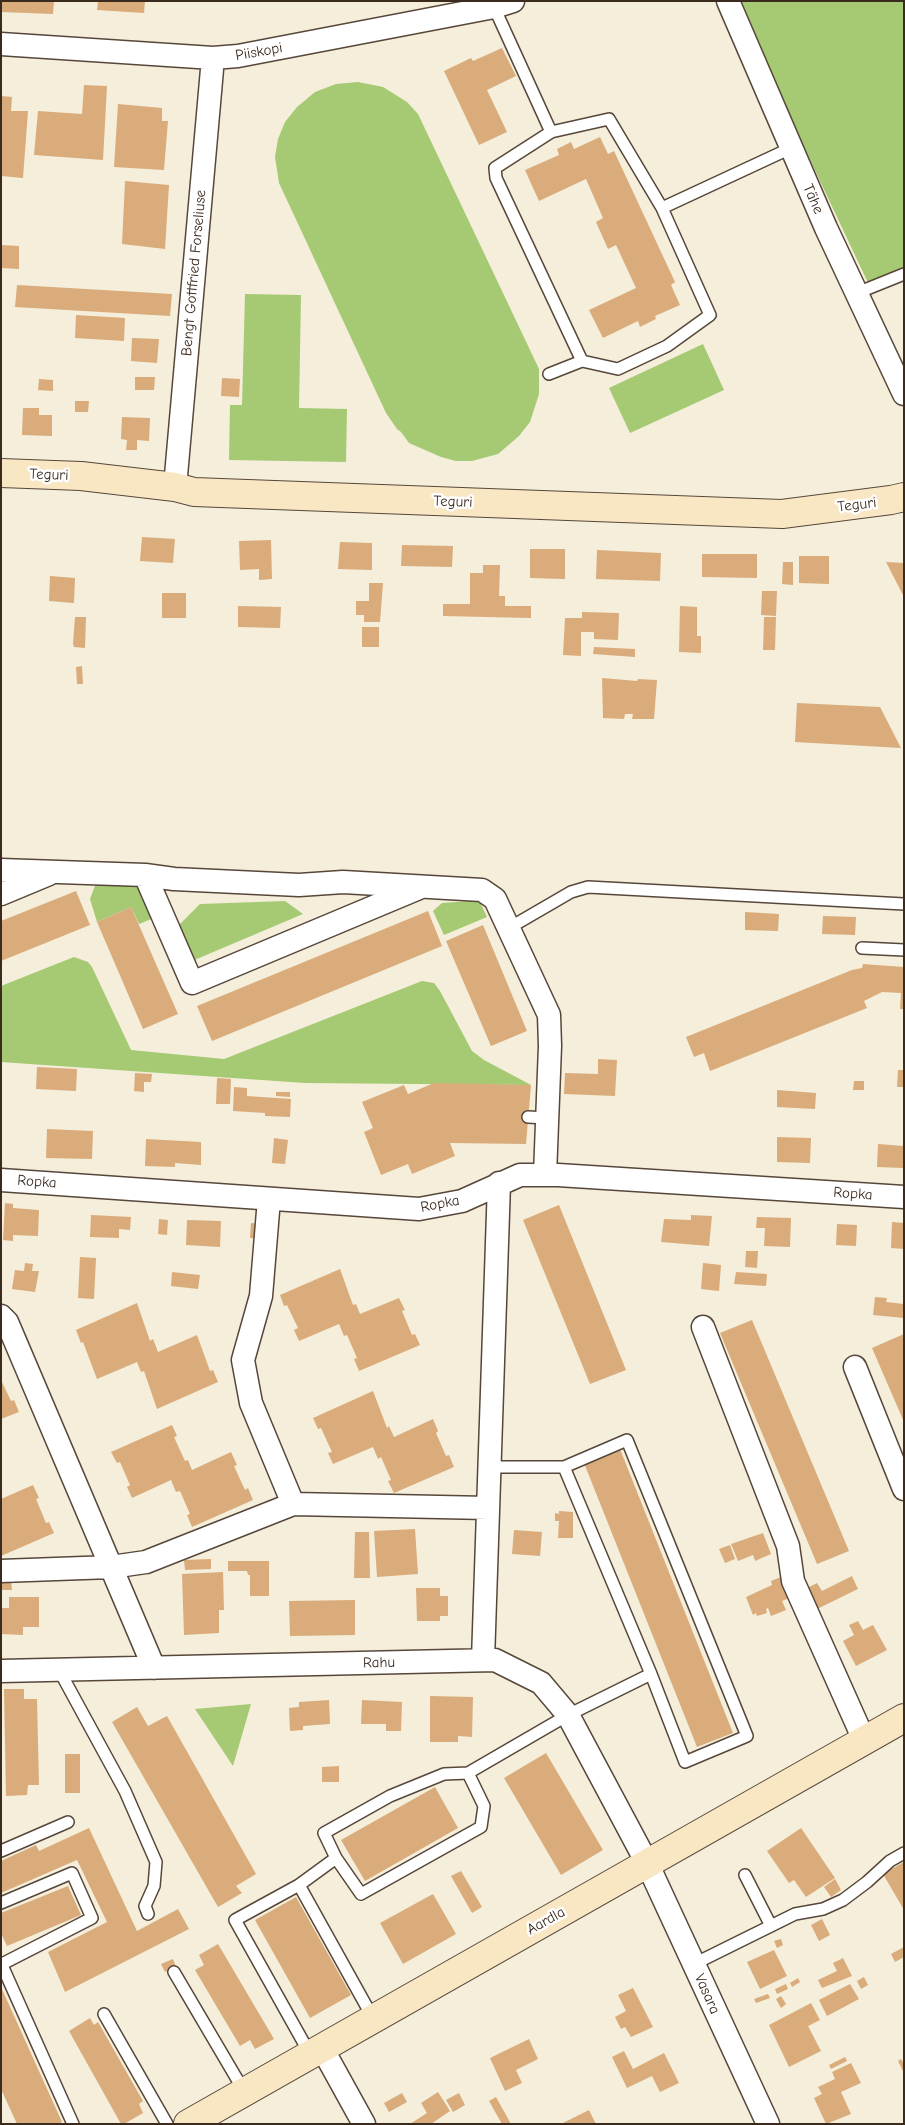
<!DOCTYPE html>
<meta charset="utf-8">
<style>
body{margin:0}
#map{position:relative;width:905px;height:2125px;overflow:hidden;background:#f4eeda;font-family:"Comic Neue",sans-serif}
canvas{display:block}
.frame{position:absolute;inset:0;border:2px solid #3b2a1e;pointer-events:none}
</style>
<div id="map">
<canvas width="905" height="2125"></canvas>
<div class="frame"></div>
</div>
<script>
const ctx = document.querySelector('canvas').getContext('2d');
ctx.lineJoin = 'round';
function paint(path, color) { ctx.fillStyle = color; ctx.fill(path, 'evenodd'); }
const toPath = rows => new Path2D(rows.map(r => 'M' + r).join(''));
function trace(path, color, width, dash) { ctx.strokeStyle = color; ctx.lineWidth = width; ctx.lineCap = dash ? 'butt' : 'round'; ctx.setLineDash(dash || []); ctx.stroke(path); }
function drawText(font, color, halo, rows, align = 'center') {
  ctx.font = font + ' "Comic Neue",sans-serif'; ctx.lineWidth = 5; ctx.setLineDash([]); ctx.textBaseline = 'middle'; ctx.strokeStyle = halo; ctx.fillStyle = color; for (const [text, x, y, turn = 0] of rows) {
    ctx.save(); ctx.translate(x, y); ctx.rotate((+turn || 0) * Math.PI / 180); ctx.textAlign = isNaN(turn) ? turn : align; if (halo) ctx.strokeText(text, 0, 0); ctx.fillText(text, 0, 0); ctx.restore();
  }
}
paint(toPath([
 [735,1,904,1,904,274,870,287],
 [358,82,383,87,407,102,418,114,539,369,539,394,530,422,519,436,498,454,472,461,456,461,441,457,409,443,401,432,397,429,386,413,279,183,275,157,278,139,285,122,297,107,315,92,336,84],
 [245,294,301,295,299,408,347,409,346,462,229,460,230,405,242,405],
 [703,344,724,390,630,433,609,388],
 [96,883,139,885,154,918,139,924,131,907,97,922,90,899],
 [285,901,303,914,192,961,178,926,200,904],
 [471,901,480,902,487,917,444,935,433,911,442,903],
 [74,957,88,962,92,967,131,1050,224,1059,422,981,434,983,440,991,472,1051,484,1060,531,1085,305,1083,1,1062,1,986],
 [251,1704,233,1766,195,1709]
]), '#a6c973');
paint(toPath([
 [1,1,54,1,53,14,1,12],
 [98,1,145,1,144,13,97,10],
 [502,48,516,76,487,90,507,132,479,145,444,71,471,58,473,61],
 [84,85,107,86,103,160,34,155,38,111,82,114],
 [1,96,12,97,11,111,28,111,23,178,1,176],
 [118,104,162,108,162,121,168,121,164,170,114,167],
 [600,137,608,154,614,151,675,282,671,285,680,305,655,316,656,319,640,327,638,321,603,338,589,310,636,288,616,245,608,249,596,222,603,218,586,179,539,201,525,170,559,155,557,149,571,142,574,149],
 [125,181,169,185,165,249,122,244],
 [1,245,19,246,19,269,1,268],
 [17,285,172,294,170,316,15,307],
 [76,315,125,318,124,341,75,338],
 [132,338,159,339,157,363,131,361],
 [135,377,155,377,154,390,135,390],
 [222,378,240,379,239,397,221,396],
 [39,379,53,380,53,391,38,390],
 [75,401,89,401,88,412,75,412],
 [23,408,39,408,39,415,52,415,52,436,22,435],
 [122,417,150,418,149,441,137,440,137,450,126,450,127,440,121,439],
 [142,537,175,539,173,563,140,561],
 [271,540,272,579,259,580,259,569,240,570,239,541],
 [340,542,372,543,372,570,338,569],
 [402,545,453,546,452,567,401,566],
 [530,549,565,549,565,579,530,578],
 [597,550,661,553,660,581,596,579],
 [702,554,757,554,757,578,702,577],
 [799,556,829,556,829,584,799,583],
 [783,562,793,562,793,585,782,584],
 [886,562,904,563,904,597],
 [483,565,500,565,499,596,505,596,505,606,531,606,531,618,443,616,443,604,470,604,470,573,483,573],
 [50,576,75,578,74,603,49,601],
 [369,583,383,583,380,622,364,622,364,615,356,615,356,601,369,601],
 [762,591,777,591,776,616,761,615],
 [162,593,186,593,186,618,162,618],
 [238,606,281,607,280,628,238,627],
 [680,606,697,607,697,636,701,636,701,653,679,652],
 [582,612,619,613,618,640,594,639,594,632,581,632,581,656,563,655,565,618,582,618],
 [75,617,86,617,85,648,74,647,73,644],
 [764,617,776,617,775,650,763,650],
 [362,627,379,627,379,647,362,647],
 [594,647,635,649,635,657,593,654],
 [82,666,83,684,77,684,76,667],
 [602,678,637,681,638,679,657,680,654,719,632,719,633,714,625,714,624,719,603,718],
 [797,703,880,707,901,748,795,742],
 [76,891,90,925,1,961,1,921],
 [131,907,178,1014,143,1029,97,922],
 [428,911,442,946,212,1041,197,1006],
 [745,912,779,914,778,931,745,930],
 [823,916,856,917,855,935,822,934],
 [483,925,527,1031,491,1046,446,941],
 [863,964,904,967,904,1009,900,1009,901,993,882,992,864,1001,867,1008,710,1071,704,1053,694,1057,686,1037,852,970,862,968],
 [598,1059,617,1060,615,1096,564,1094,565,1073,598,1074],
 [37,1067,77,1069,76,1091,36,1089],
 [898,1070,904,1070,904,1087,897,1087],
 [135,1073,152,1074,151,1082,144,1082,144,1092,134,1091],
 [217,1078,231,1079,230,1104,216,1104],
 [854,1081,864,1081,864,1090,853,1090],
 [434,1083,531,1085,526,1144,450,1143,455,1156,412,1174,408,1164,381,1175,364,1132,373,1128,362,1102,404,1085,408,1094],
 [234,1087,247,1088,247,1096,291,1099,290,1117,265,1116,265,1113,233,1111],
 [777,1090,816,1093,815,1109,777,1107],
 [276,1092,290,1092,290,1097,276,1096],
 [47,1129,93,1131,92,1159,46,1158],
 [777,1137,811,1138,810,1163,777,1162],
 [274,1138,288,1140,285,1164,272,1163],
 [146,1139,201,1142,201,1165,175,1163,175,1167,145,1166],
 [878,1144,904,1146,904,1168,877,1167],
 [5,1203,13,1204,13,1208,39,1210,38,1236,13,1235,13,1241,3,1240],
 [559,1205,626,1370,590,1384,523,1220],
 [91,1215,131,1217,130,1230,119,1229,119,1238,90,1237],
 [691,1215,712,1216,709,1246,661,1242,664,1219,691,1220],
 [757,1217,791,1218,790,1247,764,1246,765,1228,756,1228],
 [159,1219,168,1220,167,1235,158,1234],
 [187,1220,221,1221,220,1247,186,1245],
 [892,1222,904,1223,904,1249,891,1248],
 [251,1223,260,1224,259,1239,250,1238],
 [837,1224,857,1225,856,1246,836,1245],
 [746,1251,758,1251,757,1268,745,1267],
 [80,1257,96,1258,94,1299,78,1298],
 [25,1263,33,1264,32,1271,39,1271,35,1292,12,1289,15,1270,24,1271],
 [703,1263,721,1265,719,1291,701,1289],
 [340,1269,353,1305,356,1304,360,1314,399,1298,405,1310,402,1311,412,1335,415,1334,420,1345,359,1371,354,1359,357,1358,347,1335,344,1336,339,1324,299,1341,294,1330,298,1328,287,1305,284,1306,280,1295],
 [172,1272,200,1275,198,1289,171,1286],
 [736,1272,767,1274,766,1286,734,1284],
 [875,1297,887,1298,886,1302,904,1304,904,1318,873,1315],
 [137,1303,150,1341,153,1339,158,1352,197,1335,210,1371,213,1370,218,1382,157,1409,144,1371,141,1372,137,1362,97,1379,83,1342,81,1343,76,1330],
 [752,1320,849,1551,817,1564,720,1333],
 [904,1334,904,1422,872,1348],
 [1,1380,11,1401,14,1400,19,1412,1,1419],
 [373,1391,387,1428,389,1426,394,1437,433,1419,438,1431,436,1433,446,1456,449,1455,454,1467,394,1493,388,1481,391,1480,381,1457,378,1459,373,1447,333,1464,328,1453,332,1452,321,1428,318,1429,313,1418],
 [172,1425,177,1436,174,1437,185,1461,188,1460,192,1470,231,1452,237,1465,234,1466,245,1490,248,1488,253,1500,192,1527,187,1515,190,1514,180,1491,176,1492,171,1480,132,1498,127,1487,130,1485,120,1462,117,1463,111,1452],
 [620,1449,733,1733,697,1747,584,1463],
 [33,1485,39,1498,36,1499,46,1523,49,1522,54,1533,1,1556,1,1499],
 [559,1511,573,1512,573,1538,558,1538,559,1521,555,1521,555,1513,559,1514],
 [415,1529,418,1574,377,1577,374,1531],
 [514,1530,542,1532,540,1556,512,1554],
 [355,1532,369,1532,370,1578,354,1578],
 [763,1533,771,1554,755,1561,753,1555,738,1561,731,1544],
 [730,1545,735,1559,725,1563,719,1549],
 [211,1559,211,1569,185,1570,184,1560],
 [228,1561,269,1561,269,1596,250,1596,250,1575,248,1575,247,1571,228,1571],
 [223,1572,224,1610,219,1610,219,1633,184,1635,182,1574],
 [852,1576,858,1589,815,1610,805,1589,817,1583,822,1591],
 [781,1577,789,1598,782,1601,786,1610,771,1616,768,1608,766,1609,767,1613,757,1616,756,1613,753,1615,746,1597,772,1585,771,1581],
 [1,1580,11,1580,12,1590,1,1590],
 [416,1588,440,1588,440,1596,448,1596,448,1616,440,1616,440,1621,417,1621],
 [9,1597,39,1597,39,1627,23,1627,23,1635,1,1634,1,1608,9,1608],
 [355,1600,355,1635,290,1636,289,1601],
 [858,1621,863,1630,873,1625,887,1650,856,1666,843,1641,854,1635,849,1625],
 [4,1689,24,1689,24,1699,37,1699,39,1785,28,1785,27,1795,6,1796],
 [430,1696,473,1697,472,1737,458,1736,458,1742,430,1742],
 [329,1700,330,1724,303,1726,303,1730,290,1731,289,1708,299,1707,299,1702],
 [362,1700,402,1702,401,1731,386,1731,386,1724,361,1724],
 [137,1707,148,1726,167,1716,256,1874,236,1886,242,1893,218,1907,112,1722],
 [546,1753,603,1850,561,1875,504,1778],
 [65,1754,80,1754,80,1793,65,1793],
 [339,1766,339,1782,322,1782,322,1767],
 [435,1787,458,1828,365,1881,341,1840],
 [89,1828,137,1931,178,1909,189,1929,65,1992,48,1952,107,1922,77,1860,1,1893,1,1861,36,1845,39,1851],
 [801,1828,835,1878,806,1897,794,1880,789,1883,767,1851],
 [904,1862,904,1910,883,1874],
 [461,1871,482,1907,472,1913,451,1876],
 [835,1879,841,1890,831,1897,824,1887],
 [68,1886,81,1915,7,1946,1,1933,1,1913],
 [433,1894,456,1934,403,1964,380,1923],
 [296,1897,351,1995,310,2018,255,1920],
 [822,1919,830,1935,819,1941,811,1925],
 [781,1939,783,1945,777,1948,774,1941],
 [218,1944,274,2039,255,2049,250,2040,240,2046,195,1970,204,1965,199,1955],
 [904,1947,904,1957,895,1962,891,1954],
 [774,1950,787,1976,760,1989,747,1962],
 [843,1958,852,1976,822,1988,818,1980,837,1971,833,1963],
 [173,1959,176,1967,165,1972,161,1964],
 [864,1977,868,1985,861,1989,857,1981],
 [798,1978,800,1982,792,1987,790,1983],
 [786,1984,788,1989,777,1994,775,1989],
 [850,1984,859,1999,827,2016,819,2000],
 [1,1987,62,2122,59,2124,17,2124,1,2089],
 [633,1988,653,2027,631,2037,625,2027,621,2029,615,2017,626,2011,618,1995],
 [768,1994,770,1998,756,2003,754,1999],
 [781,1996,786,2004,781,2008,776,1999],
 [811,2003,820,2020,808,2026,821,2051,789,2067,769,2025],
 [90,2018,94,2025,98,2022,143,2101,139,2104,143,2113,124,2124,121,2124,69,2031],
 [529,2039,538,2059,516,2070,522,2083,505,2091,490,2058],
 [624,2051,633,2069,664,2053,679,2083,660,2092,652,2076,627,2088,612,2057],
 [845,2057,847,2061,831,2069,829,2065],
 [901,2059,904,2064,904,2073,898,2061],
 [851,2063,861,2083,841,2092,851,2114,826,2124,814,2098,822,2094,818,2087,835,2079,832,2072],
 [438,2092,450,2111,431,2124,410,2124,427,2113,421,2103],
 [402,2093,407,2102,389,2112,384,2103],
 [459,2093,465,2105,453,2112,446,2100],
 [496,2097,511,2124,502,2124,489,2101],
 [589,2110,596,2124,561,2124]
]), '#daac7b');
const lane = toPath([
 [494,7,551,132,609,119,662,208],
 [551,132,495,168,496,178,582,361],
 [857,293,904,274],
 [549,374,582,361,618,369,667,346,710,315,662,208,791,148],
 [509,928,571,892,588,887,904,904],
 [862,948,904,950],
 [528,1117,547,1118],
 [564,1467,627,1440,747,1736,685,1762,651,1674],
 [59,1670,125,1791,156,1862,154,1886,145,1906,148,1914],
 [1,1851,68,1822],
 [336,1858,324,1833,390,1796,444,1774,468,1773],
 [745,1875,771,1926],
 [299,1885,336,1858,361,1894,481,1827,484,1806,468,1773,568,1715,651,1674,564,1467,490,1467],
 [1,1903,72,1873,92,1918,2,1964],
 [1,1963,73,2124],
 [694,1964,795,1914,823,1909,843,1900,867,1882,890,1861,904,1853],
 [174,1972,244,2091],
 [104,2014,167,2124],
 [310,2054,235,1920,299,1885,373,2018]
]);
const street = toPath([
 [728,1,826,228,904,394],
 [1,44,213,58,238,56,494,7,513,1],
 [175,487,213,58],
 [1,870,145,875,174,879,299,885,343,882,482,890,495,899,549,1015,550,1046,545,1175],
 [145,875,192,983,419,888],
 [1,894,49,874],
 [1,1180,419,1209,462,1201,520,1175,558,1175,904,1197],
 [1,1316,7,1322,154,1668],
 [703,1327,788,1546,793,1581,864,1740],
 [855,1367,904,1489],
 [293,1504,488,1508],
 [1,1571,111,1567,146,1562,293,1504,251,1403,243,1360,261,1296,269,1199],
 [483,1660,499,1183],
 [1,1671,495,1660,541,1683,568,1715,647,1863,768,2124],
 [322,2048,364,2124]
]);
const secondary = toPath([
 [1,473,81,476,175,487,194,492,782,514,891,500,904,497],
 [188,2124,904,1718]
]);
trace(lane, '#57473a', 14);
trace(street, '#57473a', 25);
trace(secondary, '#57473a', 30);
trace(lane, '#fff', 11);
trace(street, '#fff', 22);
trace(secondary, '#f9e7c3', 28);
drawText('15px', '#3b2a1e', '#fff', [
 ["Piiskopi",259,52,-10],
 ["Tähe",813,199,67],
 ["Bengt Gottfried Forseliuse",194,273,-85],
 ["Teguri",49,475,2],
 ["Teguri",453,502,2],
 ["Teguri",857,505,-7],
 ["Ropka",37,1182,4],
 ["Ropka",853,1194,4],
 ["Ropka",440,1204,-11],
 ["Rahu",379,1663,-1],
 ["Aardla",546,1921,-29],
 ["Vasara",707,1994,66]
]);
</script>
